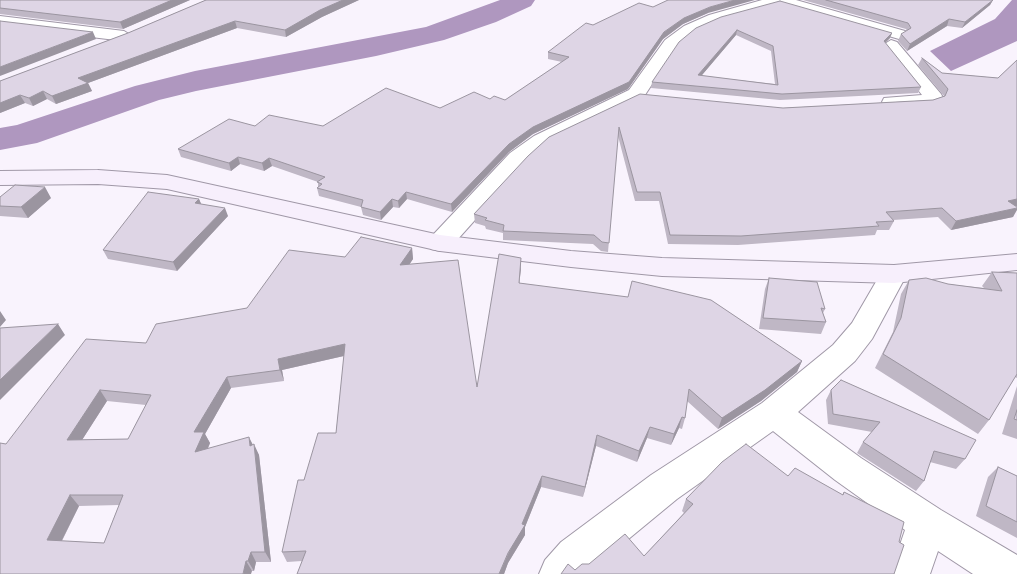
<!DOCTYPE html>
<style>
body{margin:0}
canvas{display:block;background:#f9f3fd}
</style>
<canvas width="1017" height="574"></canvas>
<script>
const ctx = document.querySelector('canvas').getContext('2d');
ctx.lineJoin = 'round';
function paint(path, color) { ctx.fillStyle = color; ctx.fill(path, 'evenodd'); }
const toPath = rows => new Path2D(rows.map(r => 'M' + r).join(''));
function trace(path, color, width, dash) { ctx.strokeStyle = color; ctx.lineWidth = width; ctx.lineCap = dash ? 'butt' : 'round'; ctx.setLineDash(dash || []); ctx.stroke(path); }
paint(toPath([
 [1012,0,1017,0,1017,41,951,71,930,51,995,19]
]), '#af97bf');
paint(toPath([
 [500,0,535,0,531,6,496,22,444,40,376,56,196,91,159,100,37,143,0,150,0,128,17,125,135,86,195,71,426,27,500,0]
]), '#af97bf');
const street = toPath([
 [762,0,796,0,905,31,907,34,899,39,779,4,719,21,694,32,677,46,643,98,548,144,526,163,449,249,440,251,431,249,427,243,431,237,510,153,534,136,629,90,665,40,684,26,709,15,762,0],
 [0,16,124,31,132,36,124,41,0,26,0,16],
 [891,40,897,42,941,94,943,98,941,102,929,106,884,106,882,102,884,98,922,95,883,45,891,40],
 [894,265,904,268,907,274,872,339,855,361,798,412,861,458,941,510,1017,555,1017,574,973,574,938,551,930,574,890,574,905,530,835,480,773,431,677,499,586,574,539,574,545,560,561,542,651,475,762,403,833,345,852,323,884,268,894,265]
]);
const secondary = toPath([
 [98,170,167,175,440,235,571,251,662,258,894,265,1017,254,1017,270,894,283,662,276,571,267,440,251,167,189,98,184,0,185,0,171,98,170]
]);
trace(street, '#a098a7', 2);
trace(secondary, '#a098a7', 2);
paint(street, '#fff');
paint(secondary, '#f7effc');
paint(toPath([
 [0,0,190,0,123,29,0,14],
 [206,0,359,0,322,17,286,37,237,28,88,83,92,91,56,104,47,99,33,106,25,103,0,113,0,81,128,33],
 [803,0,993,0,990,5,962,28,947,26,907,51,898,41,901,34,907,31,906,29],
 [653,7,708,13,683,24,663,39,628,89,533,134,509,152,452,212,407,199,399,208,393,207,381,220,363,215,361,207,319,196,317,188,318,187,318,182,272,166,264,171,240,164,231,171,181,157,178,149,255,126,323,126,440,108,490,99,505,100,562,62,548,59,548,52,593,25],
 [696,28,892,33,890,38,885,43,921,87,918,93,780,100,651,88,652,82],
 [736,35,771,51,775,84,701,76],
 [922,58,942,73,998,78,1017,60,1017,206,1016,206,1013,217,951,230,938,217,893,220,894,221,889,230,877,230,875,235,738,245,668,244,659,201,635,201,618,136,608,252,601,251,593,244,503,240,503,233,486,229,485,226,475,223,474,214,549,137,783,108,933,100,944,96,918,65],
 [0,197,51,198,28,218,0,216],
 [199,199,201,204,228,216,177,271,108,259,103,250],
 [412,248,413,259,409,264,477,387,521,258,519,283,802,361,797,372,761,401,718,429,687,401,685,418,682,429,679,428,671,445,647,438,637,462,596,446,583,497,541,487,525,527,525,535,508,563,504,574,297,574,302,561,287,562,282,552,304,480,336,433,344,356,282,370,284,381,231,388,205,434,210,443,208,449,253,445,259,455,271,562,256,562,254,571,252,571,0,574,6,444,146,343,247,308,345,257],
 [107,401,146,405,128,439,82,440],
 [119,505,104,543,62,541,79,506],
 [992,272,1017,273,1017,378,1015,377,989,420,978,434,875,368,893,332,901,294,909,280,984,288,982,286],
 [769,278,825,309,823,313,826,322,821,334,759,329,765,289],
 [1017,386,1017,439,1002,434],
 [831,390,965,459,956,469,930,462,924,481,916,491,857,453,863,442,872,432,828,424,826,400],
 [998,467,1017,476,1017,538,976,516,988,477],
 [788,476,842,495,844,492,904,522,575,570,589,564,644,556,684,513,682,511,686,499]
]), '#bfb7c5');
paint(toPath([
 [172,0,190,0,123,29,120,22],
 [343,0,359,0,322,17,286,37,285,30,320,10],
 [735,0,755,0,708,13,683,24,663,39,628,89,533,134,509,152,452,212,451,204,509,144,684,18,710,7],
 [993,0,990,5,962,28,965,22],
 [949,19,947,26,907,51,910,44],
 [235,21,237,28,88,83,92,91,56,104,52,96,78,78],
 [737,30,736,35,697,81,698,75],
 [93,32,96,39,0,76,0,67],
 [892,33,890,38,882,46,884,41],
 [43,91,47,99,33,106,29,98],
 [20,95,25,103,0,113,0,103],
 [238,157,240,164,231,171,229,163],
 [269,158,272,166,264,171,262,163],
 [45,187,51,198,28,218,21,207],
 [406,192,407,199,399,208,398,201],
 [199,199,203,208,195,203],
 [392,199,393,207,381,220,380,212],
 [1017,199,1017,206,1002,210,1008,201],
 [225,208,228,216,177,271,173,262],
 [1017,208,1017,210,1013,217,951,230,956,221],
 [412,248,413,259,402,276,400,265],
 [521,258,521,269,518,294,519,283],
 [0,311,6,320,0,327],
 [58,324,65,335,0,400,0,380],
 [345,344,348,355,282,370,284,381,280,370,278,359],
 [802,361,797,372,761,401,718,429,722,418],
 [227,377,231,388,205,434,210,443,201,463,195,452,194,432],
 [100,390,107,401,75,451,67,440],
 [682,417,679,428,671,445,674,434],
 [650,427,647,438,637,462,639,451],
 [597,435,596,446,583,497,585,487],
 [249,437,254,447,250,446],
 [254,444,259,455,271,562,265,552],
 [542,476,541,487,525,527,525,535,508,563,504,574,499,574,522,524],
 [70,495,79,506,57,550,47,540],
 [251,552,256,562,254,571,248,561],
 [246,561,252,571,251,574,243,574]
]), '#9b95a0');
const building = toPath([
 [0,0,172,0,120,22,0,8,0,0],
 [206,0,343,0,320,10,285,30,235,21,78,78,88,83,52,96,43,91,29,98,20,95,0,103,0,81,128,33,206,0],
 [668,0,735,0,710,7,684,18,664,32,629,82,533,127,509,144,451,204,406,192,398,201,392,199,380,212,361,207,363,200,317,188,322,184,317,182,325,177,269,158,262,163,238,157,229,163,178,149,229,119,255,126,269,115,323,126,386,88,440,108,474,92,490,99,494,96,505,100,569,57,548,52,586,23,593,25,639,3,653,7,668,0],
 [826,0,993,0,965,22,949,19,910,44,901,34,911,28,908,23,826,0],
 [780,1,892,33,884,41,921,87,782,94,652,82,679,42,696,28,721,17,780,1],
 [737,30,773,46,778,85,698,75,737,30],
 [0,21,93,32,0,67,0,21],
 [922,58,942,73,998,78,1017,60,1017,199,1008,201,1017,207,1017,208,956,221,942,208,886,212,894,221,876,222,879,226,741,236,670,235,660,192,637,192,619,127,609,243,602,242,594,235,503,231,504,225,485,220,487,218,474,214,528,156,549,137,640,94,783,108,933,100,945,96,948,89,922,58],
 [15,185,45,187,21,207,0,206,0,197,15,185],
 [148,192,199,199,195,203,225,208,173,262,103,250,148,192],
 [361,237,412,248,400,265,458,260,477,387,499,254,521,258,519,283,628,297,632,281,711,300,802,361,765,390,722,418,689,389,685,418,682,417,674,434,650,427,639,451,597,435,585,487,542,476,522,524,525,525,508,553,499,574,297,574,306,551,282,552,298,480,304,480,318,433,336,433,345,344,278,359,280,370,227,377,194,432,204,432,195,452,249,437,250,446,254,444,265,552,251,552,248,561,246,561,243,574,0,574,0,443,6,444,86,339,146,343,156,324,247,308,289,250,345,257,361,237],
 [100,390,151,395,128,439,67,440,100,390],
 [70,495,123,495,104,543,47,540,70,495],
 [992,272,1017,273,1017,374,989,420,883,354,901,318,909,280,926,278,948,284,1002,291,992,272],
 [769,278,817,282,825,309,821,308,826,322,763,318,769,278],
 [58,324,0,380,0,328,58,324],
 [841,380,976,440,965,459,934,451,924,481,863,442,880,422,833,414,831,390,841,380],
 [1017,410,1017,420,1014,419,1017,410],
 [746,444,788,476,795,468,843,495,844,492,904,522,899,542,904,545,894,574,561,574,568,564,575,570,582,564,589,564,625,534,644,556,693,504,686,499,722,462,746,444],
 [998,467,1017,476,1017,522,986,506,998,467]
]);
paint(building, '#ded5e5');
trace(building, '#9b95a0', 1);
</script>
